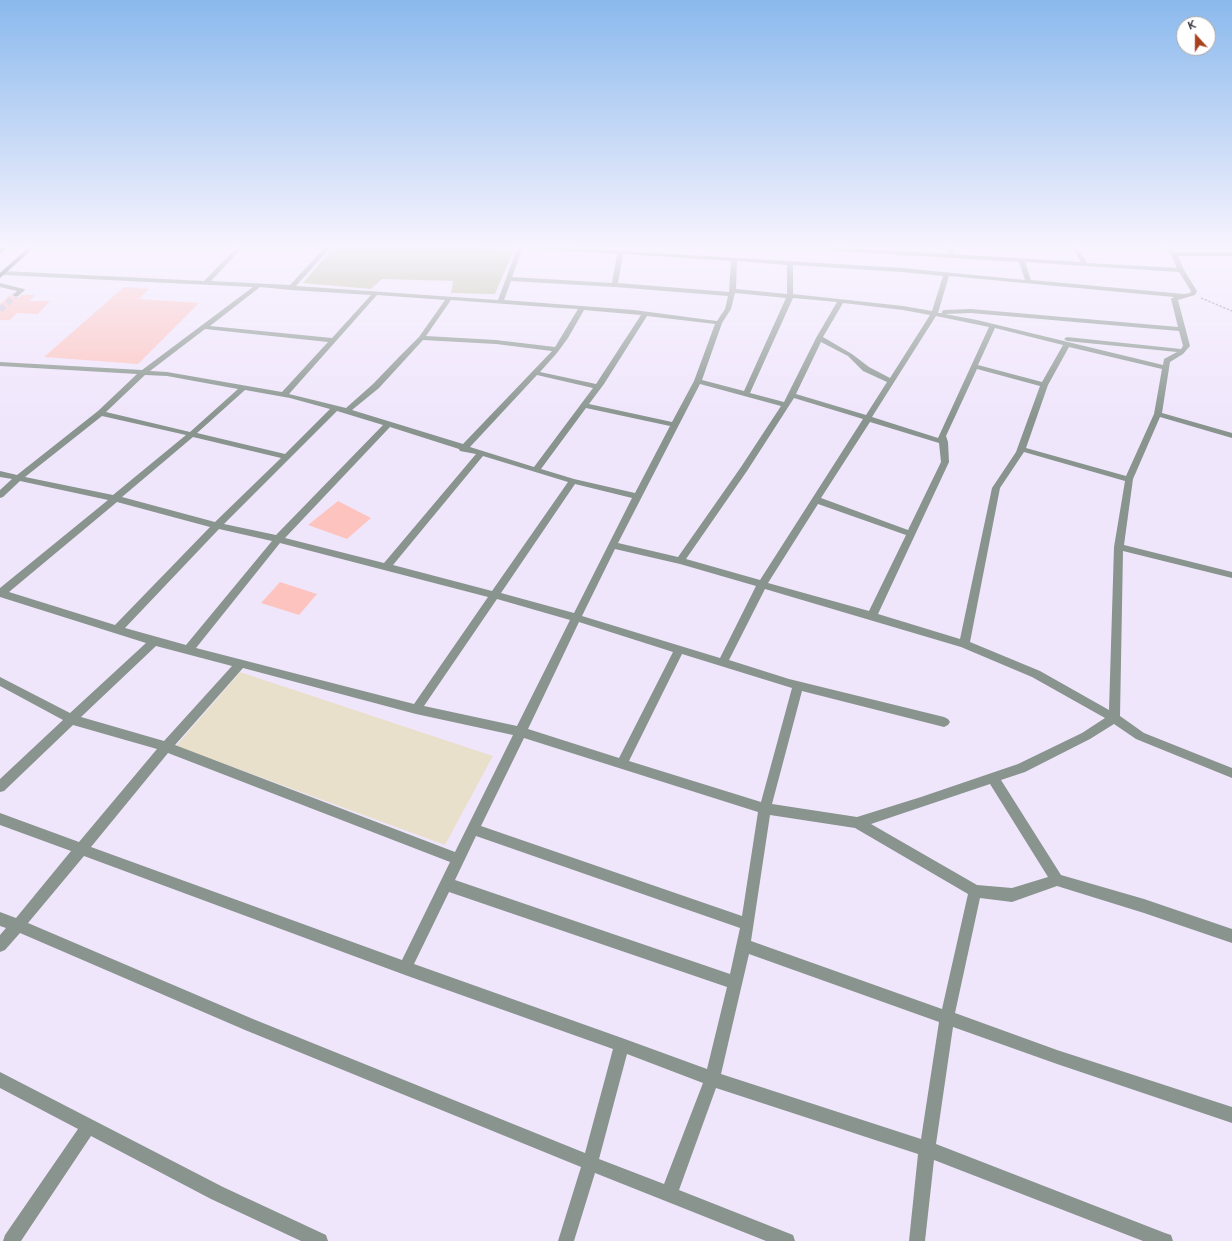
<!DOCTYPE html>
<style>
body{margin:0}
#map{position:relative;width:1232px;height:1241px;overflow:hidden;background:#f0e6fc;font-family:"Nunito Sans",sans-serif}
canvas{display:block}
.north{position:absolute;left:1176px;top:16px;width:40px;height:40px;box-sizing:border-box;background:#fff;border:1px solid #a9a7ab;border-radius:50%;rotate:339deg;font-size:11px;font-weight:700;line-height:16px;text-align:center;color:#27222c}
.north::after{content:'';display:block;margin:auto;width:14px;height:18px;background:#a9421c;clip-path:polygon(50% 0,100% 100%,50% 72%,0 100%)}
</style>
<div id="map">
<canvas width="1232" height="1241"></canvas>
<div class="north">K</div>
</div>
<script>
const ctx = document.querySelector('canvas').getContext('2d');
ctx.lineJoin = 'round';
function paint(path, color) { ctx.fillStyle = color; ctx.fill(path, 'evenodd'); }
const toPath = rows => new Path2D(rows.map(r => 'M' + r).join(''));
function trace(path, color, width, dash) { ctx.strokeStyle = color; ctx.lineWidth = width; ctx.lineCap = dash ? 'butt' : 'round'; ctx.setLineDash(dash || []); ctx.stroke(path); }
paint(toPath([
 [240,672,493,756,445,845,176,746]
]), '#e9e0cb');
paint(toPath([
 [335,246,447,246,514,250,495,294,451,293,453,281,382,279,371,289,303,283]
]), '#b5bf91');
paint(toPath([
 [124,287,149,289,139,299,199,303,138,364,44,357],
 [10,295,14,298,18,298,21,295,35,295,29,301,50,301,38,314,17,313,10,320,0,320,0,304],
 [338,501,371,518,347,539,308,525],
 [280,582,317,594,299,615,261,603]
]), '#fdc4bf');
trace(toPath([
 [0,310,16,295]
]), '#c8bfd2', 6, [6, 3.5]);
trace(toPath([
 [1201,298,1232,311]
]), '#928b9b', 1.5, [2.5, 1.5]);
paint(toPath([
 [238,246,244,246,211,281,290,285,326,246,332,246,296,286,498,300,518,246,544,246,902,268,1025,280,1019,262,835,251,832,249,835,247,948,254,945,246,951,246,954,254,1081,262,1071,246,1077,246,1087,263,1177,268,1171,255,1164,246,1170,246,1176,252,1232,252,1232,256,1178,256,1184,270,1197,291,1195,295,1178,300,1190,346,1183,354,1170,362,1162,413,1232,433,1232,438,1160,417,1133,479,1124,545,1232,572,1232,578,1123,551,1120,716,1144,733,1232,768,1232,778,1136,739,1114,724,1090,739,1025,772,1001,780,1061,875,1144,899,1232,929,1232,943,1144,913,1057,886,1012,902,980,898,955,1013,1057,1050,1232,1107,1232,1123,1057,1064,953,1027,936,1144,1165,1233,1171,1235,1173,1241,1143,1241,934,1160,925,1241,909,1241,918,1154,716,1088,679,1190,793,1235,795,1241,766,1241,595,1173,574,1241,558,1241,581,1167,245,1030,20,933,5,950,0,952,0,935,6,928,0,926,0,912,16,918,71,851,0,825,0,813,79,842,157,749,73,725,4,791,0,792,0,779,63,720,0,686,0,677,70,713,146,643,0,597,0,588,108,500,20,481,3,497,0,498,0,490,12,479,0,477,0,471,17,475,98,411,137,374,0,366,0,362,142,370,253,287,4,275,1,273,4,271,204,281,238,246],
 [523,248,617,254,612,283,512,277,523,248],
 [623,254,731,261,729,292,618,283,623,254],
 [737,261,787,265,787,294,736,289,737,261],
 [1025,262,1179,272,1191,291,1190,293,1184,294,1031,280,1025,262],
 [793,265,902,272,943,276,932,311,903,306,793,294,793,265],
 [949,276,1174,297,1171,299,1178,327,971,309,944,310,942,311,942,313,938,313,949,276],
 [511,281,615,287,728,296,725,309,717,321,634,310,504,300,511,281],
 [260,287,291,290,371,295,332,338,210,326,260,287],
 [735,293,786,298,744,391,702,380,722,323,731,309,735,293],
 [377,295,445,300,419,337,399,357,373,384,346,408,289,394,377,295],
 [793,298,837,302,816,338,784,402,750,393,793,298],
 [451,300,560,308,578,309,555,347,496,340,426,336,451,300],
 [843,303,903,310,930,315,890,378,869,367,852,354,823,337,843,303],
 [584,310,641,315,596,384,540,372,557,353,568,338,584,310],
 [971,313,1179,331,1183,346,1181,349,1067,337,1064,339,1067,341,1177,352,1164,359,1163,365,977,320,945,314,971,313],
 [647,316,715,324,694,381,672,422,589,404,604,384,647,316],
 [936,316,989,327,938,438,872,417,936,316],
 [995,328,1063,345,1042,382,978,365,995,328],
 [205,329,328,342,282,392,167,372,150,371,205,329],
 [423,340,496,344,552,351,463,444,352,410,379,388,423,340],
 [821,342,848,356,863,371,887,382,866,415,796,394,821,342],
 [1069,347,1162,369,1154,414,1126,476,1026,448,1048,385,1069,347],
 [977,369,1040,386,1016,452,992,488,960,639,878,614,949,462,948,442,946,436,977,369],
 [145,375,167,376,238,389,190,432,106,412,145,375],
 [537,375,593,388,534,467,470,447,537,375],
 [700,384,781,406,741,467,678,557,618,543,700,384],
 [245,390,290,398,330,409,285,454,197,433,245,390],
 [794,398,863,419,760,580,686,559,747,471,794,398],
 [586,408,670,426,635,493,574,479,541,469,586,408],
 [337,411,383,425,276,535,224,524,337,411],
 [102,416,186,435,113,495,25,477,102,416],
 [870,422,939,443,941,462,908,530,821,498,870,422],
 [390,427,459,449,460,451,476,454,384,563,285,538,390,427],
 [193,437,281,458,215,522,122,497,193,437],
 [1024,452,1125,481,1114,547,1109,710,1040,671,970,642,1000,488,1024,452],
 [483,456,568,482,492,591,393,565,483,456],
 [575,484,632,498,574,613,501,593,575,484],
 [117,502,210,527,115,625,9,592,117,502],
 [818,504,906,535,869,611,768,583,818,504],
 [219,529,272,541,186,645,125,628,219,529],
 [280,543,488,597,414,704,196,648,280,543],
 [615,549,680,564,756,586,720,658,582,616,615,549],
 [765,589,961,647,1032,677,1105,718,1082,733,1018,764,921,797,857,817,772,804,802,691,944,727,948,725,950,722,948,719,944,717,789,679,729,660,765,589],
 [497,599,570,620,517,726,424,706,497,599],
 [579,622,673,652,619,758,528,729,579,622],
 [156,646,232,666,164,741,81,717,156,646],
 [682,654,792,688,761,802,629,761,682,654],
 [243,668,416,714,513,735,455,852,175,745,243,668],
 [524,738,758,812,742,916,481,826,524,738],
 [168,753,450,862,402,960,91,847,168,753],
 [990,784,1048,877,1012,888,977,885,871,824,990,784],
 [770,815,855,828,968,894,942,1009,751,941,770,815],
 [476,836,740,928,730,974,455,880,476,836],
 [84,856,405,975,613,1049,585,1153,253,1019,28,923,84,856],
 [449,892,727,987,707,1069,622,1038,414,964,449,892],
 [749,954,939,1022,921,1139,721,1074,749,954],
 [627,1054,703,1083,664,1184,599,1159,627,1054],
 [0,283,24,289,25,290,18,296,14,296,13,295,17,291,0,287,0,283],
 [0,1072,223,1187,326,1235,328,1241,301,1241,211,1199,91,1136,21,1241,3,1241,5,1235,78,1129,0,1088,0,1072]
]), '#88948d');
paint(toPath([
 [4,246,10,246,0,254,0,249,4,246],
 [30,246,36,246,0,278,0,273,30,246]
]), '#3a4f42');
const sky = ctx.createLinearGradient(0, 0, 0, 419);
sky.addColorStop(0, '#8ab9ed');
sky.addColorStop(0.59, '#f8f4fe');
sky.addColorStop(1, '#f8f4fe00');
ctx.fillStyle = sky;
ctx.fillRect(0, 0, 1232, 419);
</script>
